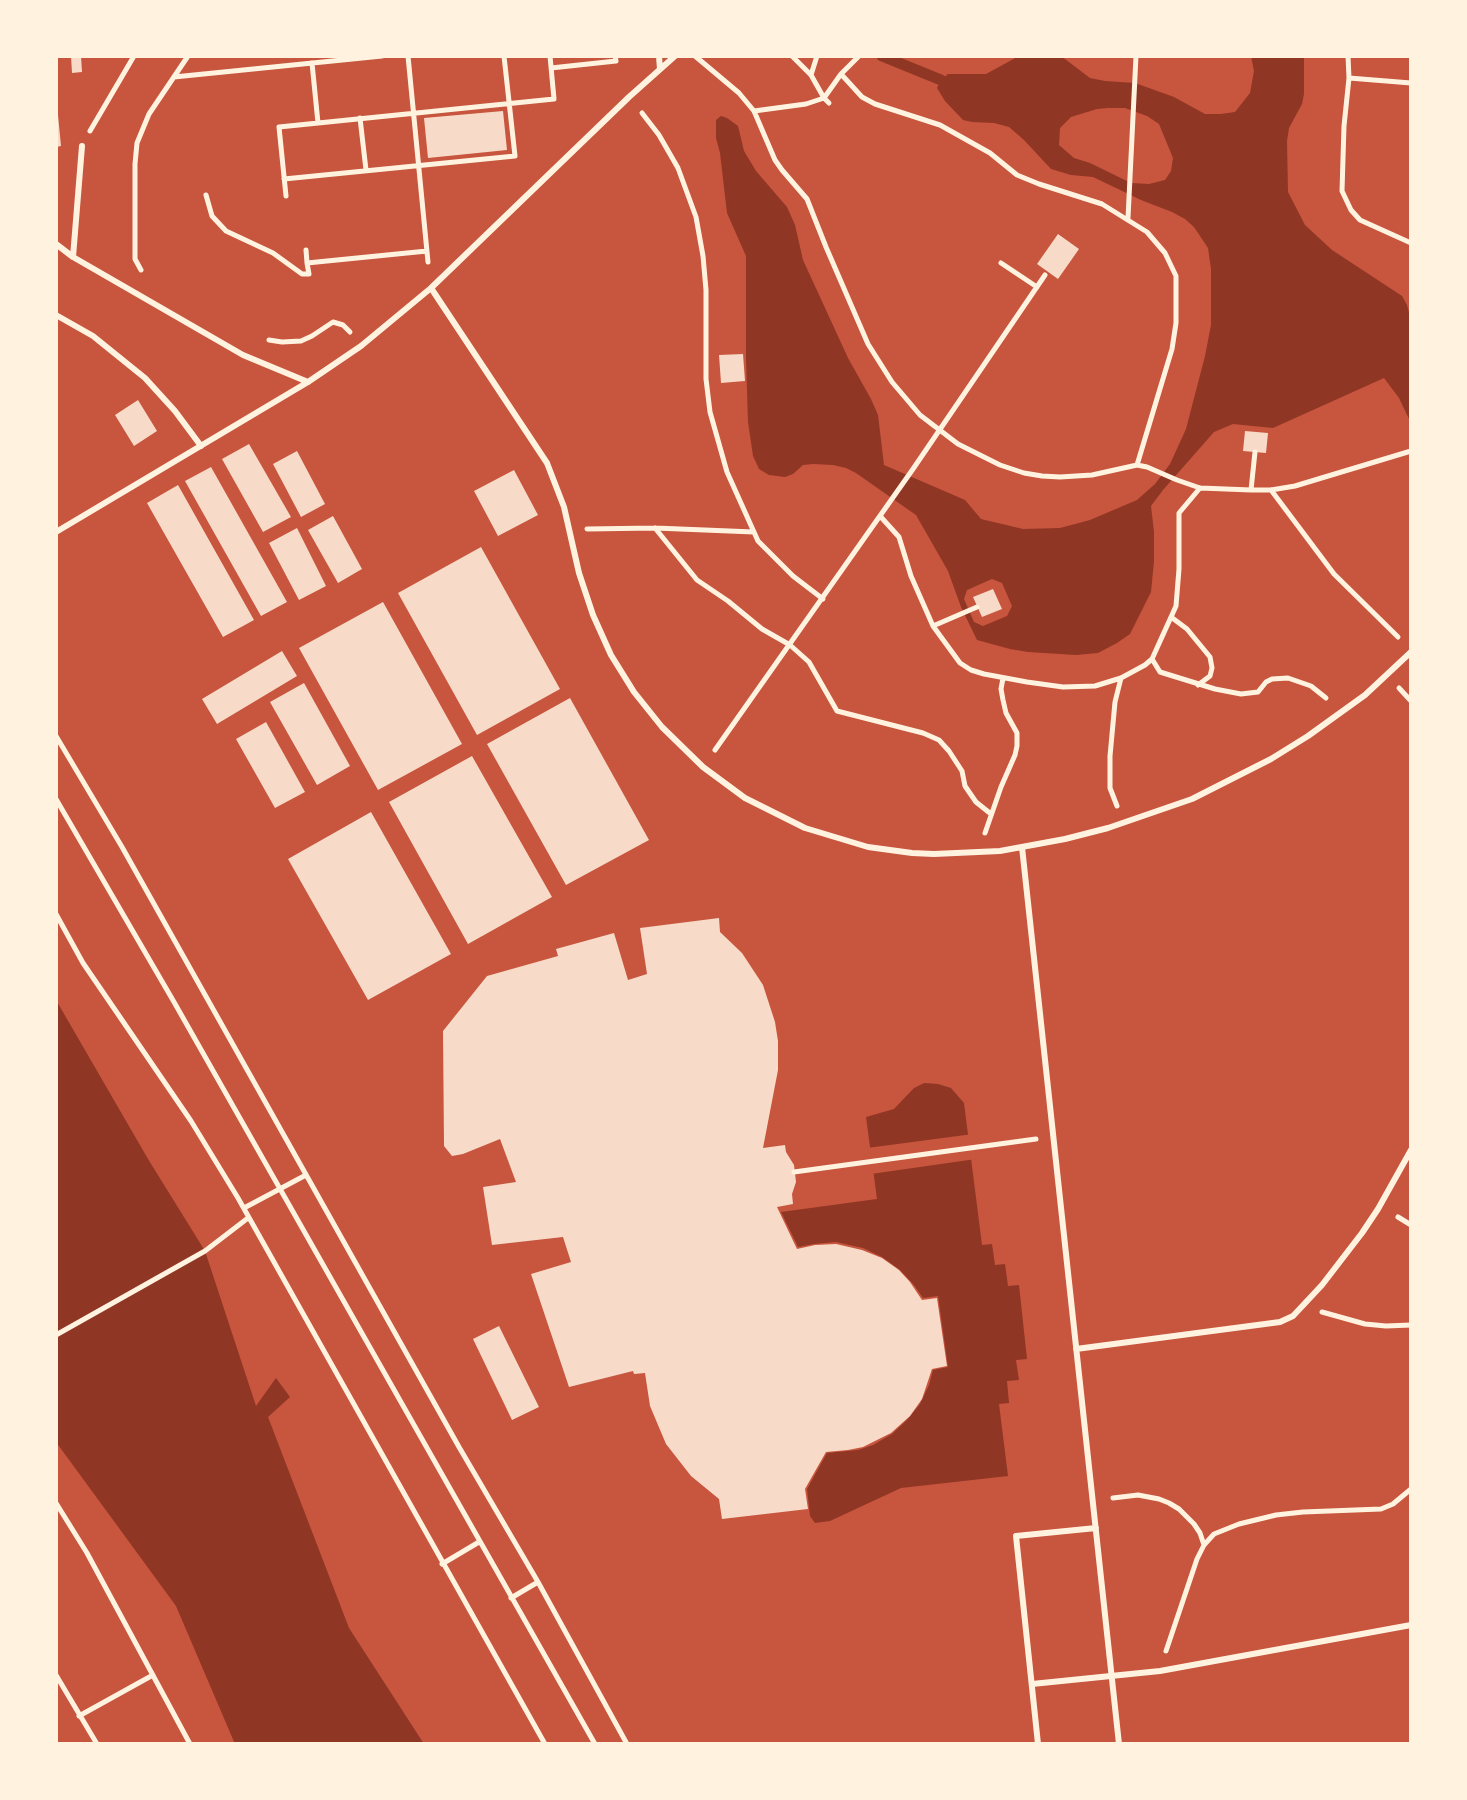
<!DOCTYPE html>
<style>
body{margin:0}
#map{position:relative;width:1467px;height:1800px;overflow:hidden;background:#c8553d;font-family:"Noto Sans",sans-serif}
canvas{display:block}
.frame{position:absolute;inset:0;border:58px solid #fff3e0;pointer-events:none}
</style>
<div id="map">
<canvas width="1467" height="1800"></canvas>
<div class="frame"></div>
</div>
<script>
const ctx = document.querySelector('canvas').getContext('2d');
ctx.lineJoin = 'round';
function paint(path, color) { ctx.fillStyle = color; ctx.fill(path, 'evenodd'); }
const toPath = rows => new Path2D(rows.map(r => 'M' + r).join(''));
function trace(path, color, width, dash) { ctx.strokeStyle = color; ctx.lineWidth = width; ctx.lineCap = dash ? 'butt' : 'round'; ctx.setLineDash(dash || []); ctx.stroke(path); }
paint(toPath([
 [1019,56,1061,56,1090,78,1105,81,1135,83,1174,97,1205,114,1221,114,1235,112,1250,93,1254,71,1251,56,1304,56,1304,94,1302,104,1289,128,1287,141,1288,192,1305,225,1332,250,1402,296,1407,305,1411,320,1411,419,1409,419,1399,398,1384,378,1273,428,1233,424,1214,432,1163,490,1151,506,1154,532,1154,561,1151,592,1130,634,1117,643,1098,653,1076,655,1028,652,1010,649,977,640,961,607,948,571,916,515,856,473,846,468,833,465,813,464,803,465,793,474,785,477,769,475,759,469,753,456,748,422,746,359,746,256,727,213,720,153,716,138,716,120,721,116,727,118,738,126,744,151,756,171,787,207,795,225,803,260,848,358,871,399,878,415,884,465,965,500,981,519,1023,529,1060,528,1090,520,1137,500,1155,484,1170,464,1186,429,1205,356,1211,325,1211,269,1208,248,1194,227,1185,219,1172,212,1141,200,1093,177,1071,175,1051,169,1024,140,1009,127,994,123,972,122,963,120,945,101,937,88,941,80,948,74,986,74],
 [1108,108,1125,108,1147,116,1159,124,1173,158,1171,171,1165,180,1149,184,1131,183,1090,163,1074,158,1059,145,1060,128,1071,117,1097,109],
 [56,1000,148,1159,205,1251,256,1406,276,1378,290,1397,268,1417,349,1628,424,1744,235,1744,176,1606,56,1442],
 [924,1083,938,1084,951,1088,964,1103,982,1245,992,1244,995,1265,1005,1264,1008,1286,1019,1285,1027,1359,1016,1360,1019,1380,1007,1381,1009,1403,999,1404,1008,1476,901,1488,830,1521,815,1523,810,1516,807,1489,827,1453,858,1450,873,1445,892,1434,907,1420,920,1404,929,1385,933,1370,948,1367,938,1296,923,1298,914,1285,900,1270,882,1257,863,1248,836,1242,814,1244,798,1247,781,1212,877,1199,866,1117,894,1109,914,1088]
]), '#8f3625');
paint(toPath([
 [992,579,1002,583,1012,606,1007,616,983,626,974,622,964,599,967,590],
 [973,1134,976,1159,871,1174,867,1148]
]), '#c8553d');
trace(toPath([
 [882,56,941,80]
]), '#8f3625', 11);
paint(toPath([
 [71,56,81,56,82,72,72,73],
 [503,111,507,150,428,158,424,118],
 [56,115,58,115,61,146,56,147],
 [1058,234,1079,249,1058,279,1037,264],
 [743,354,745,381,721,383,719,355],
 [138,400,157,431,134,446,115,415],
 [1245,431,1268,433,1266,453,1243,451],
 [249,444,291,517,263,532,222,459],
 [297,451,325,504,301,517,273,464],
 [211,467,287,602,261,616,185,481],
 [514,470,538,515,498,536,474,491],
 [178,485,254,620,223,637,147,503],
 [333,516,362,569,338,583,308,530],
 [297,528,326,586,299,600,269,543],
 [481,547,560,689,477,735,398,593],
 [993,589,1002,609,982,617,973,597],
 [383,602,462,744,378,790,299,648],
 [282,651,297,676,217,724,202,699],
 [304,683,350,766,317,785,270,702],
 [570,698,649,840,566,885,487,744],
 [266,722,305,792,275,808,236,739],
 [472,756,552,897,468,944,389,802],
 [371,812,451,954,368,1000,288,859],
 [719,918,720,932,742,953,763,985,775,1022,778,1041,778,1070,763,1148,785,1145,786,1152,794,1165,796,1182,792,1194,793,1204,777,1207,797,1249,815,1245,836,1244,862,1250,882,1258,899,1270,910,1282,922,1300,937,1298,947,1366,932,1369,922,1399,910,1416,891,1433,863,1447,848,1450,826,1452,805,1489,808,1509,722,1519,719,1499,691,1476,666,1444,650,1406,645,1373,634,1374,633,1371,569,1387,531,1274,571,1262,563,1237,492,1245,483,1187,516,1182,500,1139,463,1154,452,1156,444,1146,443,1031,487,976,558,956,556,949,614,933,628,980,647,974,640,928],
 [499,1326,539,1407,512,1420,473,1339]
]), '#f7dbc8');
trace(toPath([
 [408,56,428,262],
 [695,56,739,93,754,111,775,160,782,170,807,199,826,247,868,344,892,382,920,415,958,444,1000,465,1024,473,1042,476,1060,477,1092,475,1137,465,1147,467,1177,480,1200,488,1251,490,1271,490,1295,486,1411,451],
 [1348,56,1349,78,1344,126,1342,191,1351,210,1360,220,1411,243],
 [312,63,318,123],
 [551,68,616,61,615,56],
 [841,74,862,97,875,104,940,125,990,153,1017,175,1039,184,1102,204,1147,232,1165,253,1176,276,1176,323,1172,349,1137,465],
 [811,75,817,56],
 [174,77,382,56],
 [1349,78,1411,83],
 [829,103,824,98,841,74,859,56],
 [754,111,806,104,824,98,811,75,792,56],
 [642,113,659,135,678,168,696,217,703,256,706,290,706,379,710,412,727,472,758,541,793,576,823,599],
 [360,118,366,170],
 [90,131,134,56],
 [284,179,515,156,504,56],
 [206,195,212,216,226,231,273,253,302,274,309,274,307,263,427,251],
 [286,196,279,127,554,99,550,56],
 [1128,218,1136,56],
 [306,250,307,263],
 [1001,263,1037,287],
 [141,270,135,259,135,164,137,143,149,114,188,56],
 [269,340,282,342,301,341,312,336,333,322,343,325,350,332],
 [1251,490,1255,452],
 [1271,490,1334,574,1398,637],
 [880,516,899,537,911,576,933,626,960,663,971,670,984,674,1027,682,1063,687,1095,686,1121,678,1145,665,1152,659,1176,606,1179,569,1179,513,1200,488],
 [655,528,697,580,728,601,762,629,790,645,809,662,837,711,923,733,939,740,949,751,962,771,965,786,976,802,991,814],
 [587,529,655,528,754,532],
 [1171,617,1187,629,1210,657,1212,668,1210,676,1198,685],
 [933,626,977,607],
 [1152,659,1160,672,1215,689,1241,694,1258,692,1266,682,1272,679,1288,678,1311,686,1326,698],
 [1399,688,1411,701],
 [56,736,122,847,459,1447,538,1582,627,1744],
 [715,750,913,469,1045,275],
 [56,799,174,1002,595,1744],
 [1117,806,1110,788,1110,756,1115,702,1121,678],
 [985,833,1001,787,1015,755,1017,746,1017,733,1006,713,1003,700,1001,689,1003,678],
 [56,914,83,963,191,1121,238,1198,545,1744],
 [794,1172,1036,1139],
 [244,1208,306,1175],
 [1398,1217,1411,1225],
 [1322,1312,1365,1324,1386,1326,1411,1325],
 [56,1335,205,1251,248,1218],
 [1113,1498,1138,1495,1159,1499,1169,1503,1179,1509,1194,1524,1200,1533,1204,1545],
 [56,1503,87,1553,190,1744],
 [442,1564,479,1542],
 [511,1598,538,1582],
 [1166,1651,1197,1559,1204,1545,1214,1534,1239,1524,1276,1515,1303,1512,1381,1509,1393,1504,1411,1489],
 [56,1675,97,1744],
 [79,1716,153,1675]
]), '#fff3e0', 5);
trace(toPath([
 [659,56,660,69],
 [56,244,73,257,243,355,308,382],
 [73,257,82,146],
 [431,288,547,463,564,507,579,573,593,615,611,655,634,692,662,727,703,767,745,798,805,828,868,847,912,853,934,854,1000,851,1065,839,1108,828,1192,799,1271,759,1308,736,1365,695,1411,652],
 [56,315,93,336,145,378,175,411,201,446],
 [56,532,308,382,361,346,431,288,629,97,675,56],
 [1022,847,1119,1744],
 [1076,1349,1280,1322,1293,1316,1322,1285,1362,1233,1378,1209,1411,1150],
 [1032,1684,1160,1671,1411,1625],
 [1038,1744,1016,1536,1096,1528]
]), '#fff3e0', 6);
</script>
